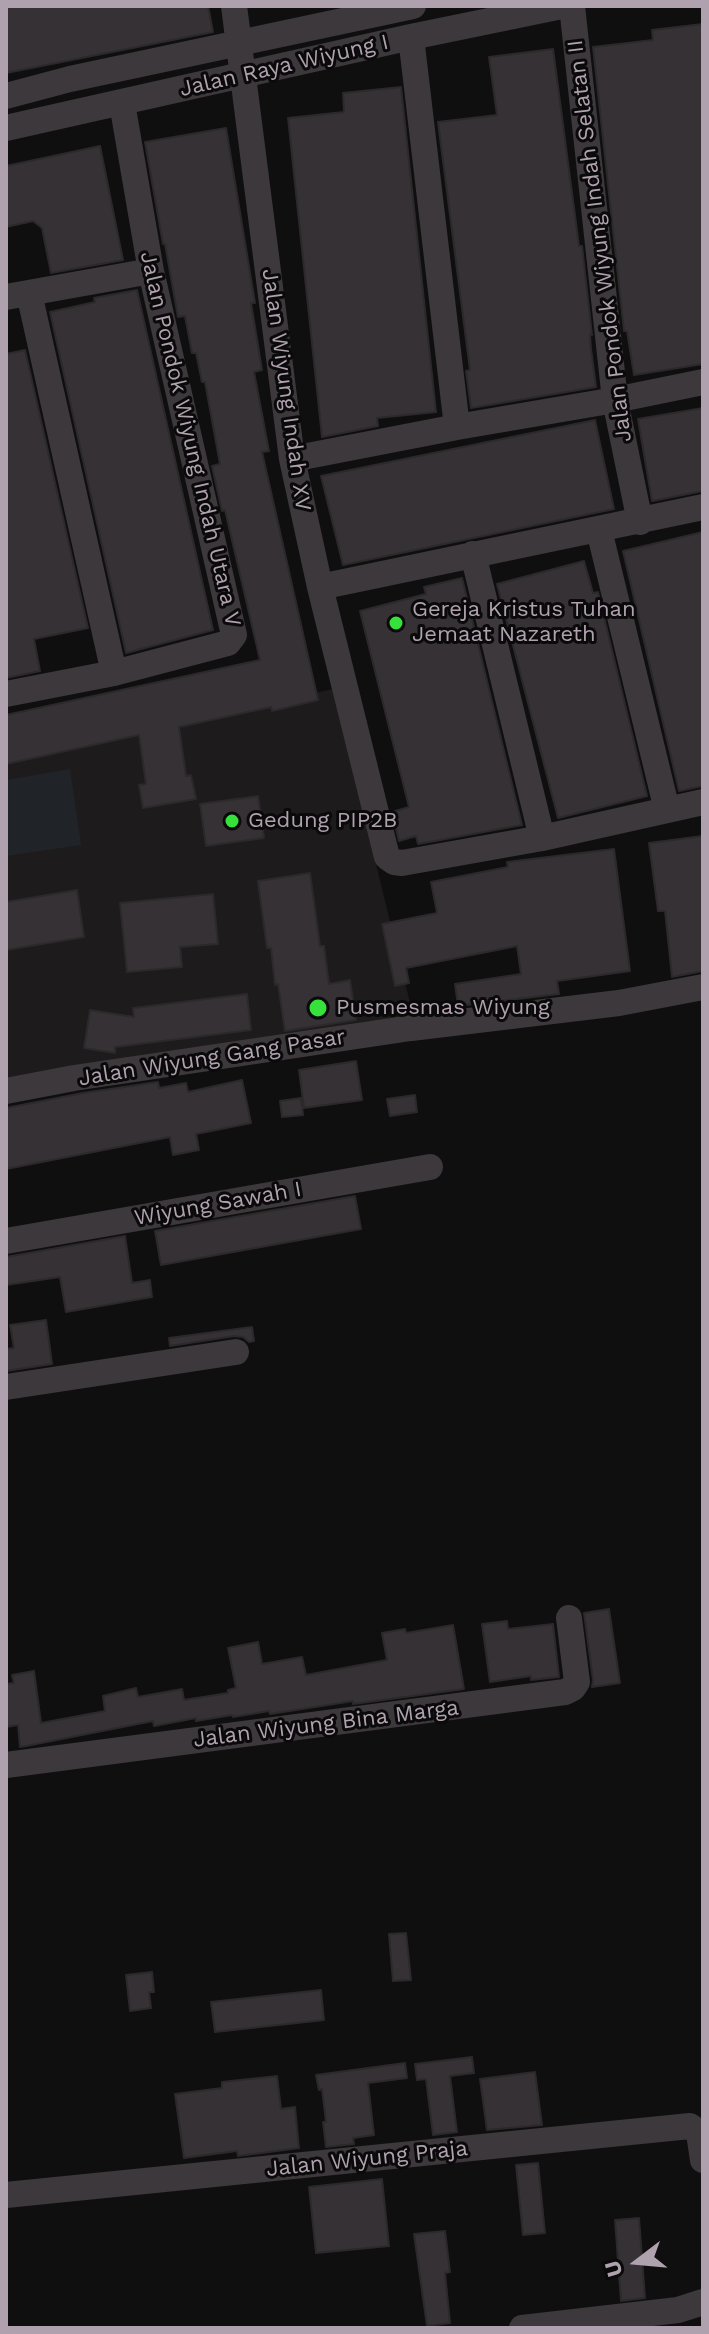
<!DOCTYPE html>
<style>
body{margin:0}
#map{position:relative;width:709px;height:2334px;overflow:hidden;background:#100f10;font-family:"Work Sans",sans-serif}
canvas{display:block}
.frame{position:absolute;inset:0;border:8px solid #b0a1af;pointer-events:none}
.north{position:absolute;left:597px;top:2222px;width:80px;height:80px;-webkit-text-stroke:6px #0b0a0b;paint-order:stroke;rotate:254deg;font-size:22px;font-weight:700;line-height:32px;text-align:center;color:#b0a1af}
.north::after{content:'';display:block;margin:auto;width:28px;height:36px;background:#b0a1af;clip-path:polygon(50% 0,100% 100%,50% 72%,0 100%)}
</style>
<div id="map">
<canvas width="709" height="2334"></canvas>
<div class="frame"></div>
<div class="north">U</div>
</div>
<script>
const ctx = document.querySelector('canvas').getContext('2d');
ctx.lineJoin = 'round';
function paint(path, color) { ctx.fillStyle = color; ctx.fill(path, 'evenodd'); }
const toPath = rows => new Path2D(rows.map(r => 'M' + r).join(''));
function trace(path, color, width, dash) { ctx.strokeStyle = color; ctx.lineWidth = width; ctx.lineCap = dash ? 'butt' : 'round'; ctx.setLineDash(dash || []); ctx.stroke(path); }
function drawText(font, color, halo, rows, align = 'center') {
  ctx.font = font + ' "Work Sans",sans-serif'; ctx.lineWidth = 6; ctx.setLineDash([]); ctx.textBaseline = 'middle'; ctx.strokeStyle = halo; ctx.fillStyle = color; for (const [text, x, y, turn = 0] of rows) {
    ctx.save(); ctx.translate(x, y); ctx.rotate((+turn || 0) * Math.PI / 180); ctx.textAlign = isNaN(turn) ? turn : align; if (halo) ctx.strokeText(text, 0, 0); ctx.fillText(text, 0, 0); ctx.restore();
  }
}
paint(toPath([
 [333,689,413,1015,6,1088,6,761]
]), '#1d1b1c');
paint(toPath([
 [70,769,81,845,6,856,6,780]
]), '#202428');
const building = toPath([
 [6,6,208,6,213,32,6,73,6,6],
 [703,24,703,364,634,375,627,331,624,331,593,47,653,40,652,30,703,24],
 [553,49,579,246,582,246,592,335,590,335,591,349,596,387,471,408,466,371,470,370,438,122,497,115,489,57,553,49],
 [401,87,436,412,377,418,378,426,322,437,288,118,344,112,343,93,401,87],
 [226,128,255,303,251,303,262,370,254,372,269,451,262,452,318,700,272,711,271,707,179,727,186,776,191,775,196,799,143,808,139,785,146,784,139,735,6,764,6,715,260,660,225,510,222,511,212,466,220,464,205,382,202,382,196,353,192,353,185,316,178,317,165,244,163,244,145,142,226,128],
 [100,146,123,260,51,273,42,228,33,221,6,227,6,166,100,146],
 [137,290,213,630,126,653,50,312,95,302,94,298,137,290],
 [25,350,88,628,34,639,40,671,6,678,6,354,25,350],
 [703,408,703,491,652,501,638,419,703,408],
 [595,420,614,509,343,565,321,476,595,420],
 [703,532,703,786,679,791,623,551,703,532],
 [584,561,593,593,598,592,647,796,558,818,497,584,584,561],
 [462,578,522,825,418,844,416,836,399,841,392,812,409,807,360,611,426,594,424,587,462,578],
 [258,796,264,838,206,846,200,804,258,796],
 [703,836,703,971,672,977,665,911,658,911,649,843,703,836],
 [614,849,630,971,557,981,559,994,458,1006,455,984,521,974,517,946,406,968,409,983,395,986,382,924,437,913,431,882,508,867,507,862,614,849],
 [310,873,320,946,324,946,329,984,350,980,356,1020,285,1031,278,984,275,985,271,948,267,948,258,881,310,873],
 [77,890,84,937,6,950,6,902,77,890],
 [213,894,218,944,180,947,182,967,127,972,120,903,213,894],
 [247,994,251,1030,115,1047,115,1053,84,1048,90,1010,134,1017,133,1008,247,994],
 [356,1061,362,1100,304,1108,299,1070,356,1061],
 [242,1080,251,1123,196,1134,199,1150,173,1155,170,1137,6,1169,6,1108,83,1093,158,1082,159,1088,186,1083,188,1092,242,1080],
 [415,1095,417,1112,390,1116,387,1099,415,1095],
 [301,1098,303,1115,282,1117,280,1101,301,1098],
 [355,1196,361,1229,161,1265,155,1231,355,1196],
 [125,1236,132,1283,150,1280,152,1297,66,1312,60,1277,6,1285,6,1257,125,1236],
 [46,1320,52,1364,6,1371,6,1349,14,1348,10,1325,46,1320],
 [252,1327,254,1341,249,1342,243,1337,234,1336,170,1346,169,1338,252,1327],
 [609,1609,620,1683,592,1687,593,1680,584,1613,609,1609],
 [507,1621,508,1629,553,1624,559,1677,531,1680,531,1676,490,1682,482,1624,507,1621],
 [453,1625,464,1689,353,1704,353,1701,270,1714,269,1711,233,1717,232,1715,196,1721,196,1718,154,1726,153,1721,26,1746,20,1747,18,1725,6,1727,6,1684,14,1683,12,1675,34,1671,41,1723,105,1711,103,1696,136,1688,138,1697,182,1689,184,1700,228,1693,228,1690,236,1688,228,1648,258,1642,262,1664,302,1657,306,1675,387,1660,382,1633,405,1629,406,1633,453,1625],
 [406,1933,411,1980,393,1981,389,1934,406,1933],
 [152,1972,154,1992,149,1992,151,2008,130,2011,126,1975,152,1972],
 [321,1990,324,2020,215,2032,211,2002,321,1990],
 [472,2057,474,2073,450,2076,457,2132,433,2135,426,2079,417,2080,415,2064,472,2057],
 [405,2063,407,2078,368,2083,374,2135,353,2138,354,2144,326,2147,323,2122,326,2122,322,2089,319,2090,316,2075,405,2063],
 [535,2072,542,2125,487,2130,480,2079,535,2072],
 [277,2076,281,2109,295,2107,299,2148,238,2156,237,2151,184,2158,175,2094,222,2088,222,2082,277,2076],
 [538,2163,545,2233,523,2235,516,2165,538,2163],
 [382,2179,389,2246,316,2253,309,2187,382,2179],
 [639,2218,645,2298,621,2301,615,2220,639,2218],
 [445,2231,450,2272,445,2273,450,2323,427,2326,414,2234,445,2231]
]);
paint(building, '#353135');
trace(building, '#2c292b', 2);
trace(toPath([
 [234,6,292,459,320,587,387,857,394,862,402,863,542,838,703,802],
 [572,6,615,400,640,522],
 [411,37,457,427],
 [6,96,70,79,413,6],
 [6,128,411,37,562,6],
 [29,293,114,673],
 [6,297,151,271],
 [292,459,457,427,615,400,703,382],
 [599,530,667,810],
 [473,554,542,838],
 [320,587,703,507],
 [6,694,114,673,228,643,234,635,151,271,122,103],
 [6,1091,74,1078,411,1028,619,1003,703,987],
 [6,1241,430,1167],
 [6,1387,236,1352],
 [6,1765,565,1692,573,1688,577,1682,569,1618],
 [6,2195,690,2126,699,2133,703,2160],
 [522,2328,678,2310,703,2302]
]), '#3c383b', 26);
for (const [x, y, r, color] of [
 [396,623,8,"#37e13b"],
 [232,821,8,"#37e13b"],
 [318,1008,10,"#37e13b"]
]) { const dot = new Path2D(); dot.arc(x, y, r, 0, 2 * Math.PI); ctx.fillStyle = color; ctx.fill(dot); trace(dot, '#0b0a0b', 3); }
drawText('22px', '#b0a1af', '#0b0a0b', [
 ["Jalan Raya Wiyung I",284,66,-13],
 ["Jalan Pondok Wiyung Indah Selatan II",600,241,-97],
 ["Jalan Wiyung Indah XV",286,390,82],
 ["Jalan Pondok Wiyung Indah Utara V",190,439,77],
 ["Jalan Wiyung Gang Pasar",212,1058,-9],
 ["Wiyung Sawah I",218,1204,-10],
 ["Jalan Wiyung Bina Marga",326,1724,-7],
 ["Jalan Wiyung Praja",367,2159,-6]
]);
drawText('22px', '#b0a1af', '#0b0a0b', [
 ["Gereja Kristus Tuhan",412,610],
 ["Jemaat Nazareth",412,635],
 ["Gedung PIP2B",248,821],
 ["Pusmesmas Wiyung",336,1008]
], 'left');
</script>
